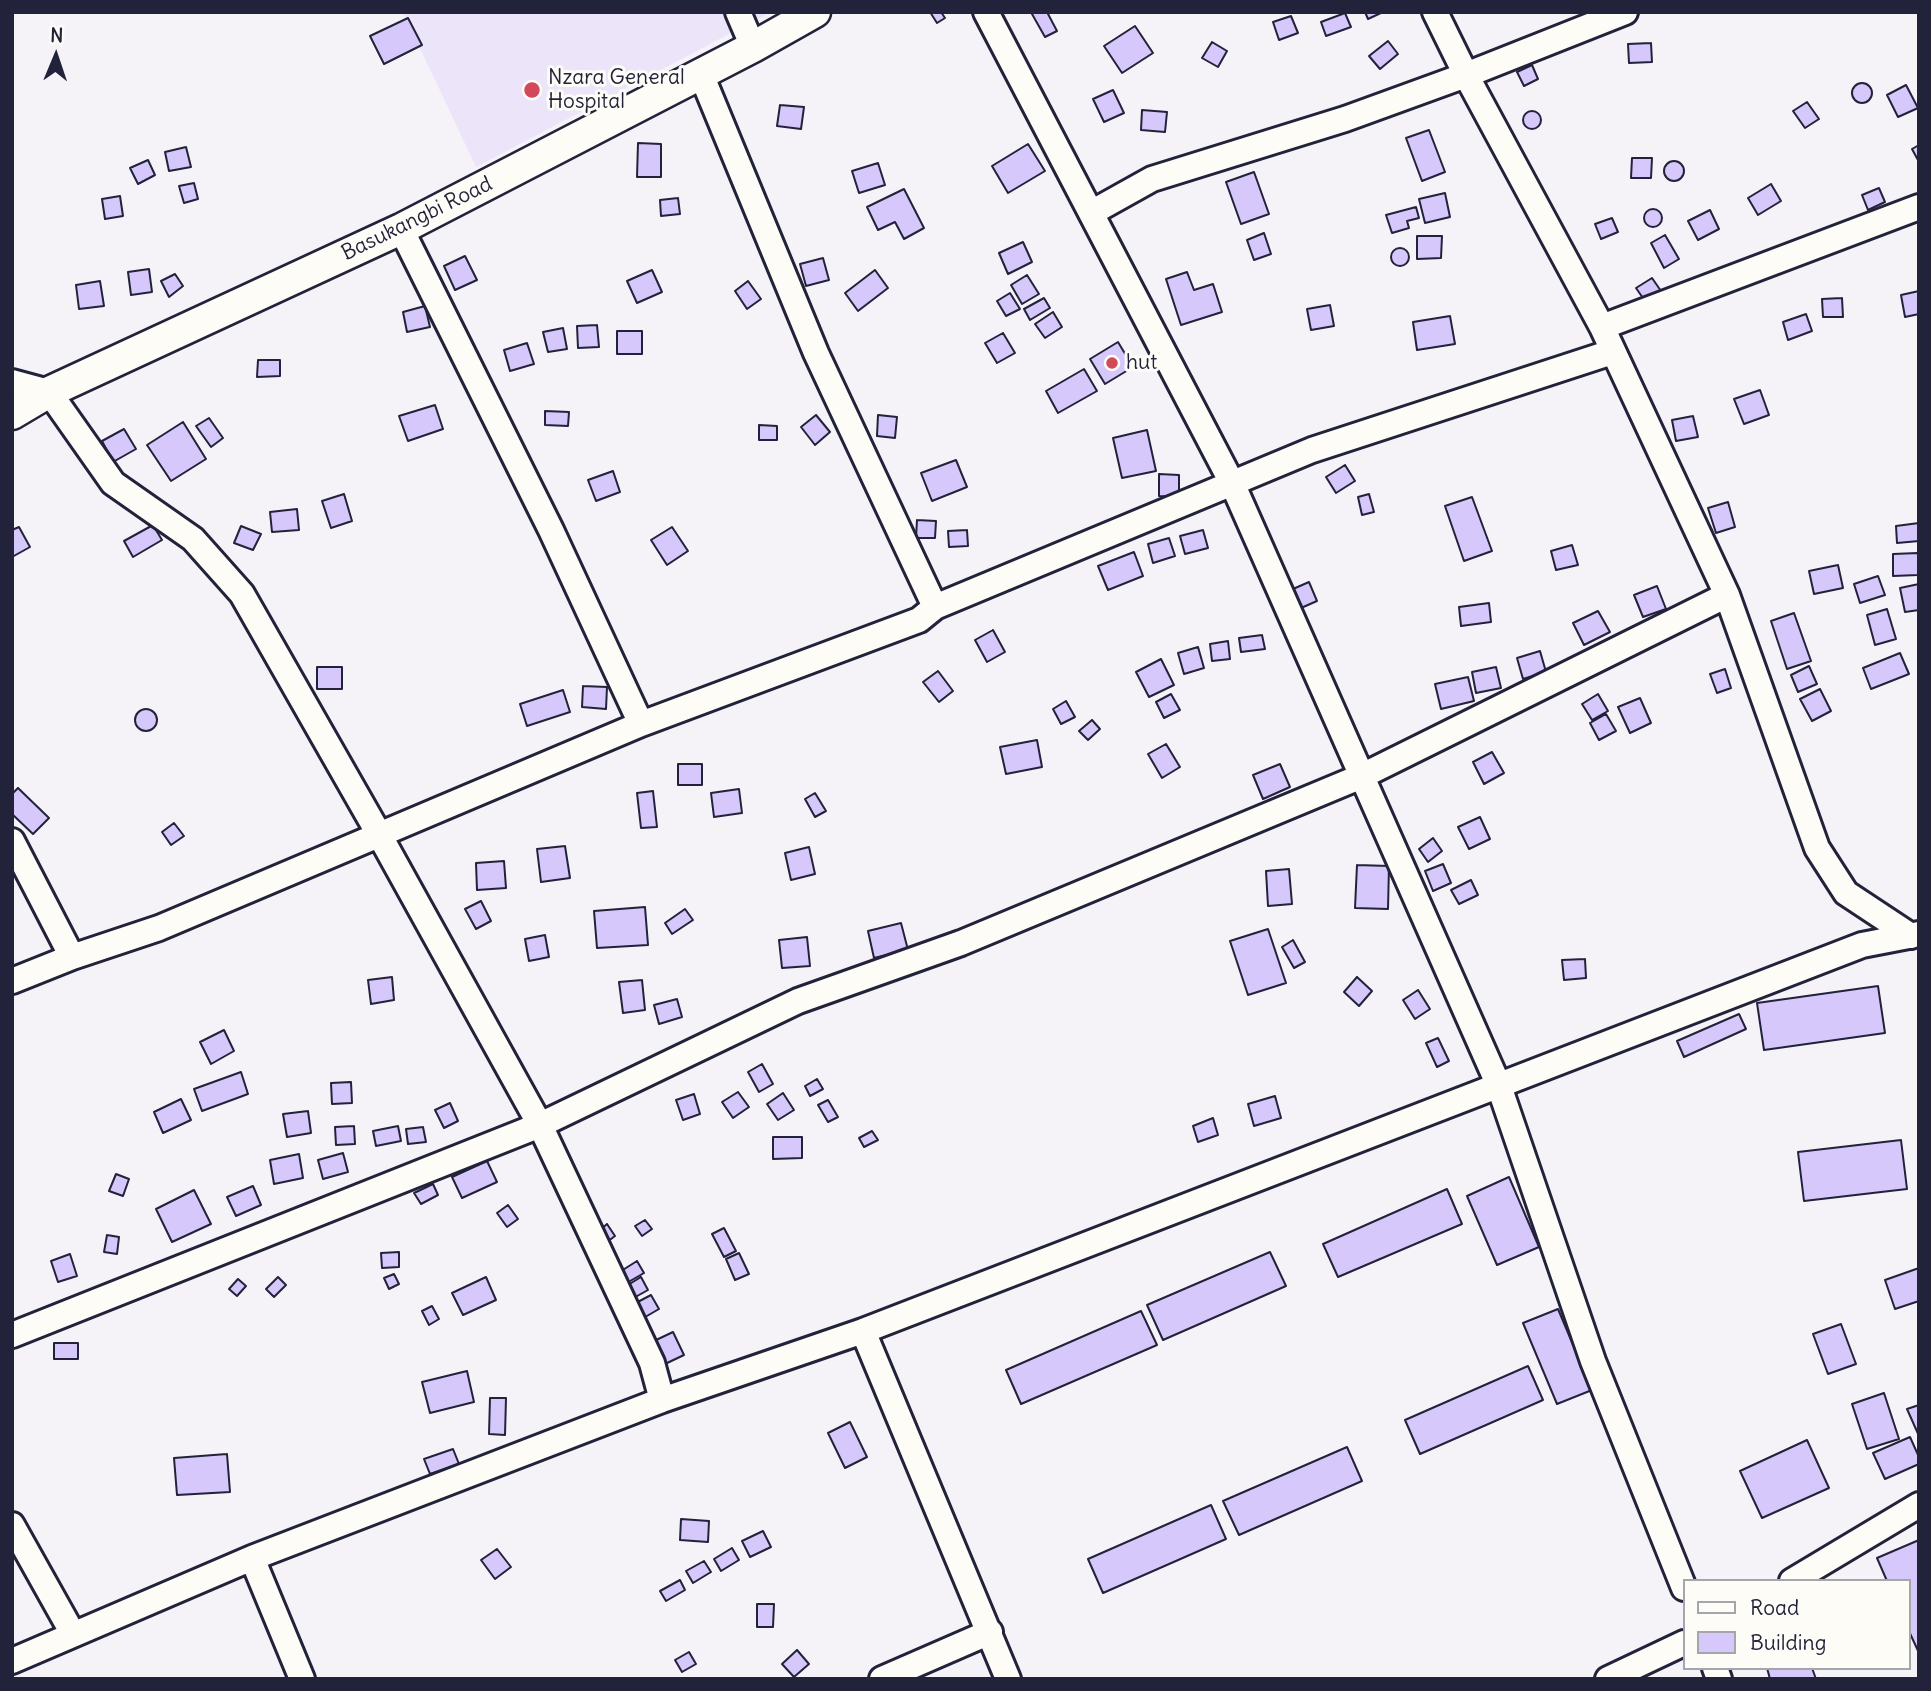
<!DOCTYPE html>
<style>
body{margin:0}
#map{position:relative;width:1931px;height:1691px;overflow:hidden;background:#f5f2f8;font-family:Delius,sans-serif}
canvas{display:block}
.frame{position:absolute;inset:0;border:14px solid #22223b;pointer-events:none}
.legend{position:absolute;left:1683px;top:1579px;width:228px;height:91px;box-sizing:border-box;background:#fdfcf7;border:2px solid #a5a5ac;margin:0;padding:9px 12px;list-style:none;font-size:21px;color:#22223b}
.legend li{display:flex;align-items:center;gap:14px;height:35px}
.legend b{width:35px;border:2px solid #a5a5ac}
.north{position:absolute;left:21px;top:21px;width:70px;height:70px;-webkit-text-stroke:5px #fdfcf7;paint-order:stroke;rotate:2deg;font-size:19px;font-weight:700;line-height:28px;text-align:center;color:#22223b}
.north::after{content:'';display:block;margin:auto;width:24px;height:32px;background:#22223b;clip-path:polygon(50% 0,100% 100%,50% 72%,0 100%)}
</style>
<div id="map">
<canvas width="1931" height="1691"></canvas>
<div class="frame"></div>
<ul class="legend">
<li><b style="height:9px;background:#fdfcf7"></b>Road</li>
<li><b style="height:19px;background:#d6c8fa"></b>Building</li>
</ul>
<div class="north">N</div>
</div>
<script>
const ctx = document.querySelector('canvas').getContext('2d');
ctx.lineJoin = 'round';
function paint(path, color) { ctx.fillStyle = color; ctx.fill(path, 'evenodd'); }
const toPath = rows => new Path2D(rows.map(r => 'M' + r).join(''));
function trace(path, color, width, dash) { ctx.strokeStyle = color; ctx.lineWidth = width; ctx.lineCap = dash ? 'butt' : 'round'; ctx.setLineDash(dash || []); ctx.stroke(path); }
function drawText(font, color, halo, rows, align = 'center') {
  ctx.font = font + ' Delius,sans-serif'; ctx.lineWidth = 6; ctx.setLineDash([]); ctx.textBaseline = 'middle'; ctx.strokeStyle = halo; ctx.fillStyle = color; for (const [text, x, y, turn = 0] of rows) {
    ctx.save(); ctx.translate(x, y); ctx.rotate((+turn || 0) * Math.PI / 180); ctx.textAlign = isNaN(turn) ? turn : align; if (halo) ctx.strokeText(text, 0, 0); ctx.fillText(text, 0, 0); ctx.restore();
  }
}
paint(toPath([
 [403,12,771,12,476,167]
]), '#ece5f9');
const building = toPath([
 [930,12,941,12,945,18,937,23,930,12],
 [1035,12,1047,12,1057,31,1045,37,1032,14,1035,12],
 [1365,12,1383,12,1368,19,1365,12],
 [1345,13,1351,27,1326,36,1321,22,1345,13],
 [1291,16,1298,33,1279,40,1273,22,1291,16],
 [408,18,422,45,384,64,370,36,408,18],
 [1135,26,1153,53,1122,73,1104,46,1135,26],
 [1388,41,1398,54,1380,69,1369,56,1388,41],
 [1212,42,1227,51,1218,67,1202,58,1212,42],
 [1651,43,1652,62,1629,63,1628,44,1651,43],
 [1532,65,1538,79,1524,86,1517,72,1532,65],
 '1852 93a10 10 0 1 1 20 0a10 10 0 1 1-20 0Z',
 [1906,85,1918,108,1898,117,1887,95,1906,85],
 [1113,90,1124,113,1104,122,1093,99,1113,90],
 [1807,102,1819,119,1805,128,1793,111,1807,102],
 [780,105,804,107,801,129,777,126,780,105],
 [1142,110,1167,112,1165,132,1141,130,1142,110],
 '1523 120a9 9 0 1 1 18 0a9 9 0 1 1-18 0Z',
 [1429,130,1445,172,1422,181,1406,138,1429,130],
 [638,143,661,144,661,177,637,177,638,143],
 [1028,144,1045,171,1008,193,992,166,1028,144],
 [1919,145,1919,162,1912,149,1919,145],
 [186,147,191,167,169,171,165,152,186,147],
 [1632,158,1652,158,1651,178,1631,178,1632,158],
 [148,160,155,175,138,184,130,168,148,160],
 '1664 171a10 10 0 1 1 20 0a10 10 0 1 1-20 0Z',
 [878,163,885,185,859,193,852,171,878,163],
 [1254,172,1269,214,1241,224,1226,182,1254,172],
 [194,183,198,199,184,203,179,186,194,183],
 [1771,184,1781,201,1758,215,1748,198,1771,184],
 [1879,188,1885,202,1868,210,1862,195,1879,188],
 [904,189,924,228,904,239,895,222,878,230,867,207,904,189],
 [1445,193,1450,217,1425,223,1419,199,1445,193],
 [120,196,123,216,105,219,102,199,120,196],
 [678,198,680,214,661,216,660,200,678,198],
 [1416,207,1419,218,1407,221,1409,228,1392,233,1386,215,1416,207],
 '1644 218a9 9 0 1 1 18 0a9 9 0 1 1-18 0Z',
 [1710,210,1719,229,1698,240,1688,221,1710,210],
 [1612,218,1618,232,1601,239,1595,224,1612,218],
 [1264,233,1271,254,1254,260,1247,240,1264,233],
 [1665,235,1679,259,1664,268,1651,243,1665,235],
 [1417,236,1442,236,1441,258,1417,259,1417,236],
 [1023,242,1032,262,1008,274,999,253,1023,242],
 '1391 257a9 9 0 1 1 18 0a9 9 0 1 1-18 0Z',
 [465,256,477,280,455,290,444,266,465,256],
 [823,258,829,280,806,286,800,264,823,258],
 [149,269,152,292,131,295,128,272,149,269],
 [652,270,662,292,637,303,627,281,652,270],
 [875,270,888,288,858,311,845,293,875,270],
 [1187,272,1194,290,1213,284,1222,312,1181,325,1166,279,1187,272],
 [175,274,183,286,169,297,161,281,175,274],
 [1027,275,1039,294,1022,304,1011,285,1027,275],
 [1652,278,1661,291,1645,301,1636,288,1652,278],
 [100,281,104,306,79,309,76,285,100,281],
 [748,281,761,299,747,309,735,291,748,281],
 [1919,291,1919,314,1905,317,1901,295,1919,291],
 [1010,293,1020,309,1006,316,997,301,1010,293],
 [1044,298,1050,308,1030,320,1024,309,1044,298],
 [1842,298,1843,317,1823,317,1822,299,1842,298],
 [1330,305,1334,326,1311,330,1307,309,1330,305],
 [425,306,430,327,407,332,403,312,425,306],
 [1053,312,1062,327,1045,338,1035,324,1053,312],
 [1806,314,1812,331,1788,340,1783,322,1806,314],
 [1450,316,1455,344,1417,350,1413,322,1450,316],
 [597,325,599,347,578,348,577,326,597,325],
 [563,328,567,349,548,352,543,332,563,328],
 [617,331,642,331,642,354,617,354,617,331],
 [1003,333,1015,353,997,363,985,343,1003,333],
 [1118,342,1133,367,1105,384,1090,359,1118,342],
 [527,343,534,364,510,371,504,350,527,343],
 [258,360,280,360,280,376,257,377,258,360],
 [1084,369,1097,391,1058,413,1046,391,1084,369],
 [1760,390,1769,415,1744,424,1734,399,1760,390],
 [435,405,443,429,408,441,399,416,435,405],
 [545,411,569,412,568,426,545,425,545,411],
 [816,415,830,432,815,445,801,427,816,415],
 [878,415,897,417,895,438,877,436,878,415],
 [1693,416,1698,437,1676,441,1672,420,1693,416],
 [209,418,223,438,211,447,196,426,209,418],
 [183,422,206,459,171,481,147,445,183,422],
 [759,425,777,426,777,440,759,440,759,425],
 [124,429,136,449,113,462,102,441,124,429],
 [1147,430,1156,471,1122,478,1113,438,1147,430],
 [956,460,967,487,932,501,921,473,956,460],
 [1345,465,1355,481,1336,493,1326,477,1345,465],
 [613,471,620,492,596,501,588,480,613,471],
 [1159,474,1179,475,1179,497,1159,496,1159,474],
 [344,494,352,521,331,528,322,501,344,494],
 [1369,494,1374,512,1362,515,1358,497,1369,494],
 [1472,497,1492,551,1464,561,1445,506,1472,497],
 [1728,502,1735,527,1716,533,1708,508,1728,502],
 [297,509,299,530,272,532,270,512,297,509],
 [917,520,936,521,935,538,916,538,917,520],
 [1919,523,1919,541,1897,543,1896,526,1919,523],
 [153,525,162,540,133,557,124,541,153,525],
 [241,526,261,534,253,550,234,543,241,526],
 [19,527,30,547,12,557,12,530,19,527],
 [672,527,688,551,667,565,651,540,672,527],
 [967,530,968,546,949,547,948,531,967,530],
 [1203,530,1208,548,1185,554,1180,536,1203,530],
 [1169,538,1175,556,1153,563,1148,544,1169,538],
 [1572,545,1578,565,1556,570,1551,551,1572,545],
 [1134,552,1143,576,1108,590,1098,566,1134,552],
 [1918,553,1918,575,1893,576,1893,554,1918,553],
 [1838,565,1843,588,1814,594,1809,571,1838,565],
 [1878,576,1885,595,1860,603,1854,584,1878,576],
 [1309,582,1317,601,1301,608,1293,589,1309,582],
 [1919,584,1919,610,1905,612,1900,588,1919,584],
 [1657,586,1666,609,1643,617,1634,595,1657,586],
 [1489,603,1491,622,1461,626,1459,607,1489,603],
 [1887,609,1896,639,1875,645,1867,615,1887,609],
 [1598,611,1610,632,1584,645,1573,623,1598,611],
 [1794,613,1811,661,1787,669,1771,621,1794,613],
 [993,630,1005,652,987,662,975,640,993,630],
 [1262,635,1265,649,1241,652,1239,638,1262,635],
 [1228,641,1230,659,1212,661,1210,644,1228,641],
 [1198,647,1204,668,1184,674,1178,653,1198,647],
 [1540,651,1546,672,1523,679,1517,658,1540,651],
 [1900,653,1909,674,1871,689,1863,668,1900,653],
 [1161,659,1174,685,1149,697,1136,672,1161,659],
 [1809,666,1817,684,1798,692,1791,675,1809,666],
 [317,667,342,667,342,689,317,689,317,667],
 [1496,667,1501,688,1476,693,1472,672,1496,667],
 [1725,669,1731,688,1717,693,1710,674,1725,669],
 [938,671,953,691,939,702,923,682,938,671],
 [1468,677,1474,701,1441,709,1435,684,1468,677],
 [583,686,607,687,606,709,582,707,583,686],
 [1820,689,1831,711,1812,721,1800,699,1820,689],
 [563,690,570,712,527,726,520,704,563,690],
 [1171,694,1180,710,1164,718,1156,702,1171,694],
 [1598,694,1608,711,1592,720,1582,704,1598,694],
 [1640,698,1651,723,1630,733,1618,707,1640,698],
 [1066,701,1075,717,1061,724,1053,709,1066,701],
 '135 720a11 11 0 1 1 22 0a11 11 0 1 1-22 0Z',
 [1606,714,1616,731,1599,740,1590,723,1606,714],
 [1092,720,1100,729,1088,740,1079,731,1092,720],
 [1037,740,1042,767,1006,774,1000,747,1037,740],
 [1166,744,1180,767,1162,778,1148,754,1166,744],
 [1492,752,1504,773,1484,784,1473,762,1492,752],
 [678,764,702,764,702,785,678,785,678,764],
 [1280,764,1290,787,1263,799,1253,775,1280,764],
 [18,788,49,818,33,834,12,814,12,794,18,788],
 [739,789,742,813,714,817,711,793,739,789],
 [653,791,657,827,641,828,637,793,653,791],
 [815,793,826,811,815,817,805,799,815,793],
 [1480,817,1490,839,1469,849,1458,827,1480,817],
 [174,823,184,836,171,845,162,832,174,823],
 [1433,838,1442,851,1428,862,1419,849,1433,838],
 [565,846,570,878,541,882,537,849,565,846],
 [809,847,815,874,791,880,785,853,809,847],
 [504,861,506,888,477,890,476,863,504,861],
 [1443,864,1451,883,1433,891,1425,871,1443,864],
 [1357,865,1389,866,1388,909,1355,908,1357,865],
 [1289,869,1292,904,1268,906,1266,871,1289,869],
 [1471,880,1478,895,1459,904,1451,890,1471,880],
 [481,901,491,921,476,929,465,909,481,901],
 [645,907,648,945,597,948,594,911,645,907],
 [685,909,693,920,672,934,665,923,685,909],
 [901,923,908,950,874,958,868,931,901,923],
 [1268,929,1286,983,1248,995,1230,941,1268,929],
 [545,935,549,957,529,961,525,939,545,935],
 [807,937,810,966,782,968,779,940,807,937],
 [1293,940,1305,962,1294,968,1282,947,1293,940],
 [1585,959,1586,978,1564,980,1562,960,1585,959],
 [392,977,394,1000,371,1004,368,980,392,977],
 [1357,977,1372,991,1359,1006,1344,992,1357,977],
 [642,980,645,1010,623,1013,619,982,642,980],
 [1878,986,1885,1033,1764,1050,1757,1003,1878,986],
 [1418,990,1430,1009,1415,1019,1403,1000,1418,990],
 [677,999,682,1017,659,1024,654,1005,677,999],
 [1739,1014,1746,1029,1684,1057,1677,1041,1739,1014],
 [224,1030,234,1051,211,1064,200,1042,224,1030],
 [1438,1038,1449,1061,1437,1067,1426,1043,1438,1038],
 [762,1064,773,1084,759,1092,748,1072,762,1064],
 [241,1072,248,1094,202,1111,194,1089,241,1072],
 [817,1079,823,1089,810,1096,805,1086,817,1079],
 [351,1082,352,1103,332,1104,331,1083,351,1082],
 [738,1092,749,1107,733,1118,722,1102,738,1092],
 [783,1093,794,1110,778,1120,767,1104,783,1093],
 [694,1094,700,1114,683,1120,676,1100,694,1094],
 [1275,1096,1281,1118,1254,1126,1248,1104,1275,1096],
 [181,1099,191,1120,163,1133,154,1112,181,1099],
 [828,1100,838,1117,828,1122,818,1105,828,1100],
 [450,1103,458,1121,444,1128,435,1110,450,1103],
 [308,1111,311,1133,287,1137,283,1114,308,1111],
 [1213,1118,1218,1135,1198,1142,1193,1126,1213,1118],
 [354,1126,355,1144,336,1145,335,1127,354,1126],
 [398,1126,401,1141,376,1146,373,1131,398,1126],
 [423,1127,426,1142,408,1144,406,1129,423,1127],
 [872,1131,878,1140,864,1147,859,1138,872,1131],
 [773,1137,802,1137,802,1158,773,1159,773,1137],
 [1901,1140,1907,1189,1804,1201,1798,1152,1901,1140],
 [343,1153,348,1172,323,1179,318,1160,343,1153],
 [299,1154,303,1178,274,1184,270,1160,299,1154],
 [487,1161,497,1182,462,1198,452,1177,487,1161],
 [116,1174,129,1179,123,1196,109,1191,116,1174],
 [1509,1177,1539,1247,1497,1265,1467,1196,1509,1177],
 [433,1184,438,1195,421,1204,414,1193,433,1184],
 [253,1186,261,1205,236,1216,227,1197,253,1186],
 [1447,1189,1462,1224,1338,1277,1323,1244,1447,1189],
 [194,1190,211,1224,172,1242,156,1209,194,1190],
 [508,1205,518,1219,507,1227,497,1213,508,1205],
 [645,1220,652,1229,642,1236,635,1226,645,1220],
 [607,1224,615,1236,607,1242,599,1231,607,1224],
 [724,1228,736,1251,724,1257,712,1234,724,1228],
 [107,1235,119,1237,117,1254,104,1252,107,1235],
 [399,1252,399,1267,382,1268,381,1253,399,1252],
 [1270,1252,1286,1286,1163,1340,1147,1305,1270,1252],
 [739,1253,749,1274,735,1280,726,1259,739,1253],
 [70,1254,77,1276,58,1282,51,1261,70,1254],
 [637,1261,644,1273,625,1284,618,1273,637,1261],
 [1919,1268,1919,1301,1895,1309,1885,1280,1919,1268],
 [394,1274,399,1284,389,1289,384,1278,394,1274],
 [278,1277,286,1285,274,1297,266,1289,278,1277],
 [486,1277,496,1300,463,1315,452,1293,486,1277],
 [641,1277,648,1290,630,1300,623,1288,641,1277],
 [238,1279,246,1286,237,1296,229,1289,238,1279],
 [651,1295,659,1309,640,1320,632,1305,651,1295],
 [432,1306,439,1319,429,1325,422,1311,432,1306],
 [1558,1309,1592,1390,1557,1404,1523,1323,1558,1309],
 [1141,1311,1157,1345,1021,1404,1006,1370,1141,1311],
 [1841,1324,1856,1364,1828,1374,1813,1334,1841,1324],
 [673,1332,684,1355,665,1364,654,1341,673,1332],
 [54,1343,78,1343,78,1359,54,1359,54,1343],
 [1528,1366,1543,1400,1420,1454,1405,1420,1528,1366],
 [467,1371,474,1402,430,1413,422,1382,467,1371],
 [1884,1393,1899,1439,1867,1449,1852,1404,1884,1393],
 [490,1398,506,1398,505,1435,489,1434,490,1398],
 [1919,1405,1919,1436,1907,1409,1919,1405],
 [850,1422,867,1457,845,1468,828,1433,850,1422],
 [1910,1437,1919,1457,1919,1464,1885,1479,1873,1453,1910,1437],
 [1807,1440,1829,1488,1762,1518,1740,1471,1807,1440],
 [1347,1447,1362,1481,1239,1535,1223,1501,1347,1447],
 [453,1449,459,1464,430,1474,424,1459,453,1449],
 [227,1454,230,1492,177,1495,174,1458,227,1454],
 [1211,1505,1226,1539,1103,1593,1088,1559,1211,1505],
 [681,1519,709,1521,708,1542,680,1540,681,1519],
 [763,1531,771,1547,750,1557,742,1541,763,1531],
 [1919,1540,1919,1653,1908,1629,1908,1581,1887,1581,1877,1558,1919,1540],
 [732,1548,739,1560,721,1571,714,1559,732,1548],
 [497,1549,511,1567,495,1579,481,1560,497,1549],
 [704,1561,711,1572,693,1583,686,1571,704,1561],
 [680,1580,685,1590,666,1601,660,1591,680,1580],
 [757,1604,774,1604,773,1627,757,1627,757,1604],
 [797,1650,809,1664,794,1677,782,1664,797,1650],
 [689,1652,696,1664,682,1672,675,1660,689,1652],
 [1767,1668,1812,1668,1816,1679,1770,1679,1767,1668]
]);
paint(building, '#d6c8fa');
trace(building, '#22223b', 2);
const minor = toPath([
 [738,12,753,47],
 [986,12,1233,485,1499,1086,1593,1361,1684,1588],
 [1435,12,1466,75,1602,327,1727,595,1817,848,1846,893,1911,936],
 [701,74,816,353,935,607],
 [1091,213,1152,179,1345,119,1466,75,1625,12],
 [401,229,551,530,641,724],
 [1602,327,1919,207],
 [12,382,49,392,113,483,193,539,242,594,380,836,540,1125,652,1363,662,1400],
 [12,841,72,957],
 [12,981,72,957,159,928,641,724,919,620,935,607,1312,450,1612,352],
 [863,1331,1008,1679],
 [12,1335,540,1125,798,1001,961,943,1362,776,1727,595],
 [12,1525,73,1634],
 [252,1558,302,1679],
 [1792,1581,1919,1505],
 [12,1661,252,1558,662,1400,863,1331,1862,945,1919,934],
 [1715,1668,1719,1679],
 [882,1679,990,1632],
 [1608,1679,1684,1643]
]);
const tertiary = toPath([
 [12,414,49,392,401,229,753,47,815,12]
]);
trace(minor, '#22223b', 30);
trace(tertiary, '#22223b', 35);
trace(minor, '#fdfcf7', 24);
trace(tertiary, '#fdfcf7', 30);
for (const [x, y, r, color] of [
 [532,90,9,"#d1495b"],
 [1112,363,7,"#d1495b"]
]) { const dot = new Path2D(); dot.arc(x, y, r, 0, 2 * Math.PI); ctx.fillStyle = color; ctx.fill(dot); trace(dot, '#fdfcf7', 2.5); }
drawText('21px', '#22223b', '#fdfcf7', [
 ["Nzara General",548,78],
 ["Hospital",548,102],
 ["hut",1126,363]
], 'left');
drawText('21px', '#22223b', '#fdfcf7', [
 ["Basukangbi Road",417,219,-26]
]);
</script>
